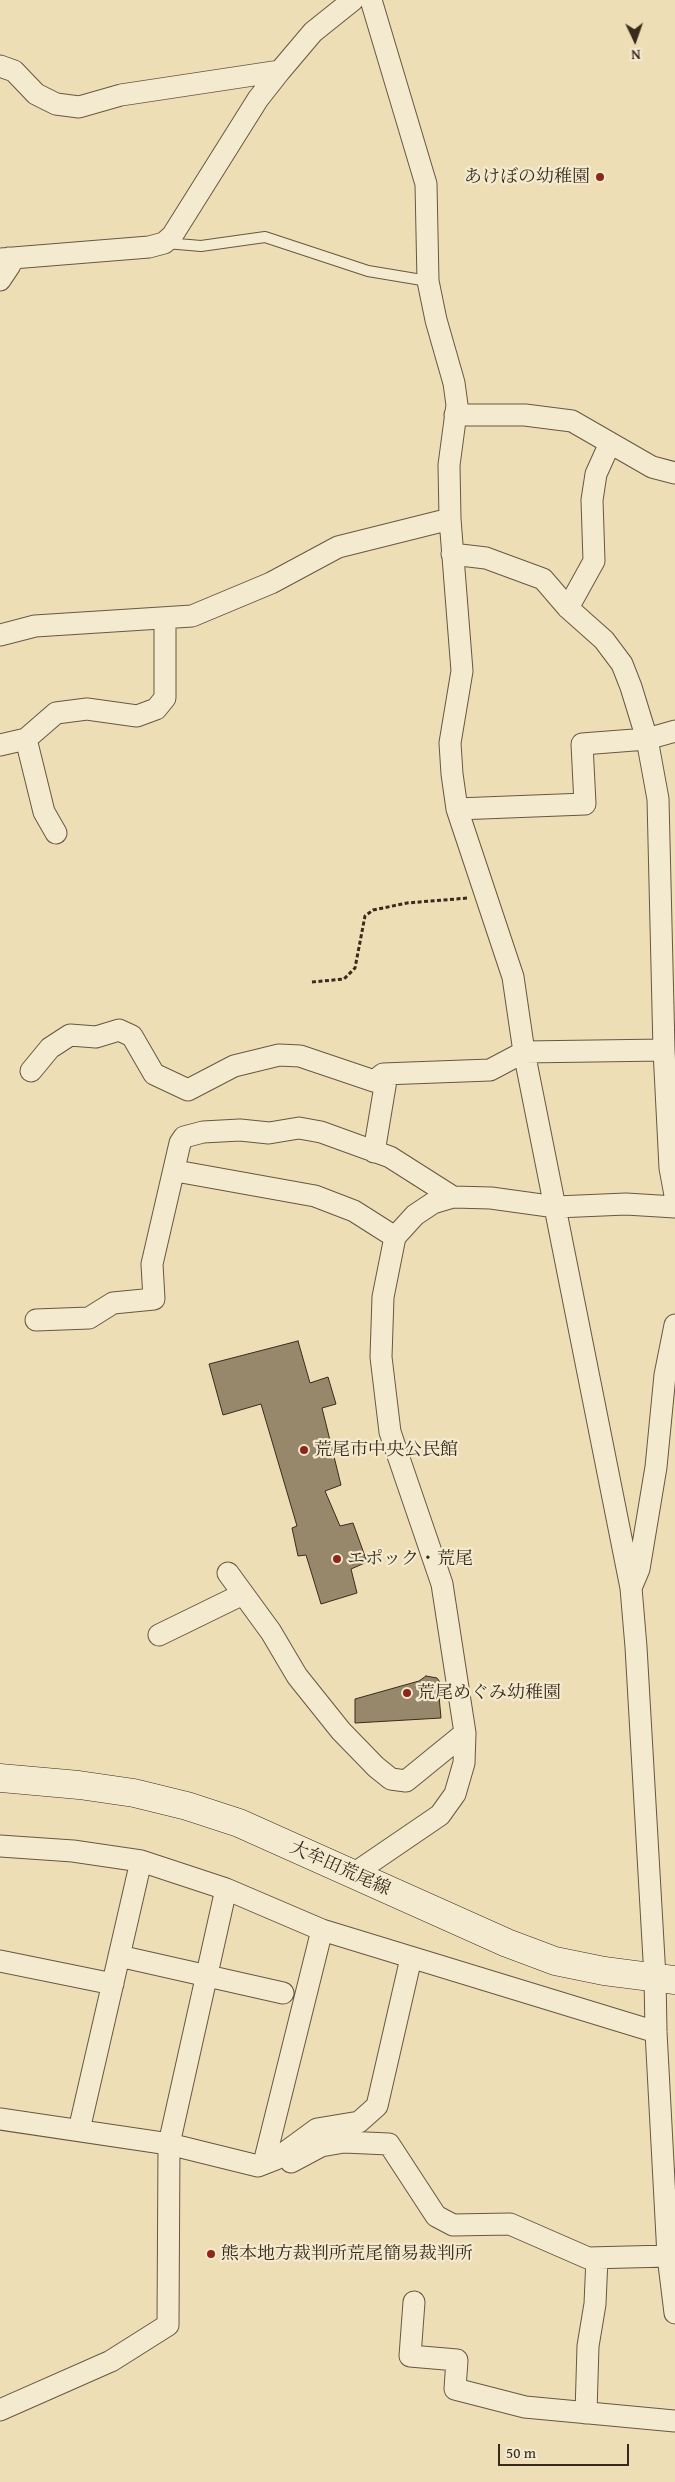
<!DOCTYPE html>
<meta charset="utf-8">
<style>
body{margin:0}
#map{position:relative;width:675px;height:2482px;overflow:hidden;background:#eedeb5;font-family:"Gentium Book Plus",serif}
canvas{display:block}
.north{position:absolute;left:610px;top:15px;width:50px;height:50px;-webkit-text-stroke:4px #f4eacf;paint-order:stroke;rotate:177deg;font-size:14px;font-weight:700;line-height:20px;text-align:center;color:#382b1c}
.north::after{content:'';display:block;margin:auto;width:18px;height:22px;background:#382b1c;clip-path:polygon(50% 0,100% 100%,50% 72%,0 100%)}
.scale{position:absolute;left:498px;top:2444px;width:131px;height:22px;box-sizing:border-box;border:2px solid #382b1c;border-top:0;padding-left:6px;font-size:15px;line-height:18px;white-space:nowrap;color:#382b1c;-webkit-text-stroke:4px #f4eacf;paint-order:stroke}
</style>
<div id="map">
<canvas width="675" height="2482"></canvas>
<div class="north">N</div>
<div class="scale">50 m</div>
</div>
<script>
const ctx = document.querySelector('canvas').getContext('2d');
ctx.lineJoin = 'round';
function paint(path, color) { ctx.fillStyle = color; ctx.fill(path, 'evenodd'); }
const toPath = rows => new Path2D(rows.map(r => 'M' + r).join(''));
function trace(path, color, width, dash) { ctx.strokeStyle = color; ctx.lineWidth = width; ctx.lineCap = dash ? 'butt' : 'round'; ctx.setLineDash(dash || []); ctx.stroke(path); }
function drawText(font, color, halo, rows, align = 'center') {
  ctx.font = font + ' "Gentium Book Plus","Noto Serif JP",serif'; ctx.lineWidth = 4.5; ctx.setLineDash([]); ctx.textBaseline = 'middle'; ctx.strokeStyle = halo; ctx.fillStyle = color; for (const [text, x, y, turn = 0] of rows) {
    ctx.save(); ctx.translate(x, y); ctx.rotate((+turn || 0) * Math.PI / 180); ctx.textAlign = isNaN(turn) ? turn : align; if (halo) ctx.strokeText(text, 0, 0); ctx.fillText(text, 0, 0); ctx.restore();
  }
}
const building = toPath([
 [298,1341,310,1383,328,1377,336,1404,322,1408,341,1485,325,1491,340,1526,353,1523,367,1562,351,1569,357,1593,321,1604,306,1555,298,1556,292,1528,297,1526,261,1404,223,1415,209,1364,298,1341],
 [426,1676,437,1678,442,1685,439,1696,441,1718,355,1723,355,1699,419,1681,426,1676]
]);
paint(building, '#97886c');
trace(building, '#382b1c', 1);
const service = toPath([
 [166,243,201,246,265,237,368,271,428,281]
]);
const minor = toPath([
 [371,0,426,184,428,281,436,320,454,383,457,405,449,465,450,519,462,671,450,743,452,774,457,809,513,977,524,1052,631,1588,636,1647,655,1977,656,2032,668,2256,675,2313],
 [0,66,14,71,36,94,56,104,79,107,121,95,280,71],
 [0,259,149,247,164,243,172,236,258,99,280,71,313,32,353,0],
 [0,280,10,265,9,258],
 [455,415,525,415,572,421,652,467,675,473],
 [452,554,486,558,543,579,568,608,604,640,622,664,631,687,647,739,658,799,664,1050,670,1168,675,1195],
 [568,608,594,561,592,500,596,474,610,443],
 [0,635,35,626,192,616,271,583,338,547,450,519],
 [26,739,44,812,56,833],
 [0,745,26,739,56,713,87,709,137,716,156,709,165,698,165,620],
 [457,809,585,804,582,744,647,739,675,731],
 [31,1071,50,1048,70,1035,96,1037,119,1030,132,1036,154,1074,188,1090,234,1066,279,1055,300,1056,374,1081,383,1074,490,1070,524,1052,664,1050],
 [374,1152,387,1074],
 [176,1171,315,1196,354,1211,395,1237],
 [36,1320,89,1318,113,1303,154,1299,152,1264,180,1143,184,1137,203,1132,240,1130,269,1133,299,1128,321,1132,390,1157,453,1197],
 [228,1573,271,1632,297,1676,341,1731,376,1767,391,1779,406,1781,465,1733],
 [631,1588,639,1569,656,1467,665,1375,675,1325],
 [159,1635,243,1594],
 [0,1846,73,1851,141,1861,226,1889,322,1930,656,2032],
 [352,1875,440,1815,455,1794,464,1763,465,1733,442,1584,390,1432,381,1357,383,1297,395,1237,415,1215,433,1203,453,1197,491,1198,556,1207,626,1204,675,1207],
 [119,1956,283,1993],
 [0,1961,113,1984],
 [0,2119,169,2144,258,2166,276,2159,317,2129,359,2122,377,2106,411,1958],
 [79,2130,141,1861],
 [291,2162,321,2146,344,2142,389,2144,436,2216,453,2225,510,2224,588,2258,668,2256],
 [264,2163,322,1930],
 [414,2302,410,2356,457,2360,455,2389,525,2407,675,2421],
 [0,2410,111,2361,168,2325,169,2144,226,1889],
 [586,2413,588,2346,595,2304,597,2258]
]);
const secondary = toPath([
 [0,1778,79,1785,134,1793,187,1806,239,1823,507,1943,555,1961,604,1971,675,1980]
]);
trace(service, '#665842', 12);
trace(minor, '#665842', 23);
trace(secondary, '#382b1c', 29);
trace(toPath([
 [312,982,344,979,355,968,365,916,373,910,407,903,468,898]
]), '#382b1c', 3, [4, 2.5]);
trace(service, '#f4eacf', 10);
trace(minor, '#f4eacf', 21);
trace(secondary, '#f4eacf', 28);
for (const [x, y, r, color] of [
 [600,177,5,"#8f2418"],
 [304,1450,5,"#8f2418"],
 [337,1559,5,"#8f2418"],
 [407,1693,5,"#8f2418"],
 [211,2254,5,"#8f2418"]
]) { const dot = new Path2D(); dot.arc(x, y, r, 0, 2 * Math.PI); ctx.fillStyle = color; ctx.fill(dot); trace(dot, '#f4eacf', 2); }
drawText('18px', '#382b1c', '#f4eacf', [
 ["あけぼの幼稚園",590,177,"right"],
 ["荒尾市中央公民館",314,1450],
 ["エポック・荒尾",347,1559],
 ["荒尾めぐみ幼稚園",417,1693],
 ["熊本地方裁判所荒尾簡易裁判所",221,2254]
], 'left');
drawText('18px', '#382b1c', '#f4eacf', [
 ["大牟田荒尾線",340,1869,24]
]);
</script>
